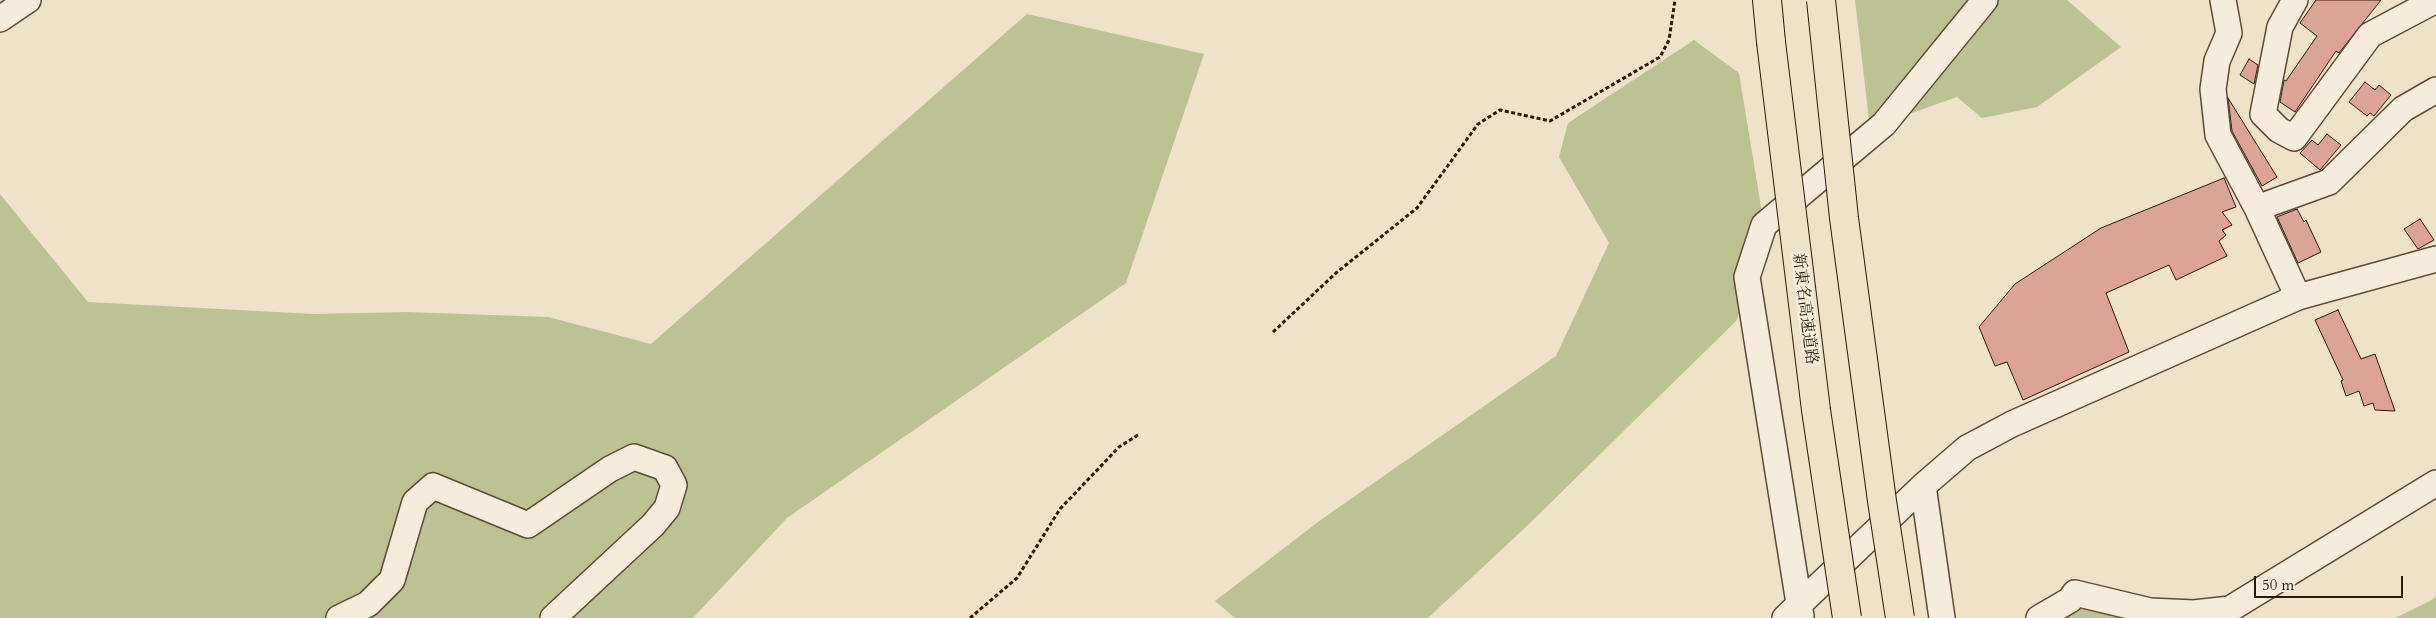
<!DOCTYPE html>
<meta charset="utf-8">
<style>
body{margin:0}
#map{position:relative;width:2436px;height:618px;overflow:hidden;background:#efe2c8;font-family:Cardo,serif}
canvas{display:block}
.scale{position:absolute;left:2254px;top:576px;width:149px;height:22px;box-sizing:border-box;border:2px solid #2b1706;border-top:0;padding-left:6px;font-size:15px;line-height:18px;white-space:nowrap;color:#2b1706;-webkit-text-stroke:4px #f5ecdb;paint-order:stroke}
</style>
<div id="map">
<canvas width="2436" height="618"></canvas>
<div class="scale">50 m</div>
</div>
<script>
const ctx = document.querySelector('canvas').getContext('2d');
ctx.lineJoin = 'round';
function paint(path, color) { ctx.fillStyle = color; ctx.fill(path, 'evenodd'); }
const toPath = rows => new Path2D(rows.map(r => 'M' + r).join(''));
function trace(path, color, width, dash) { ctx.strokeStyle = color; ctx.lineWidth = width; ctx.lineCap = dash ? 'butt' : 'round'; ctx.setLineDash(dash || []); ctx.stroke(path); }
function drawText(font, color, halo, rows, align = 'center') {
  ctx.font = font + ' Cardo,"Noto Serif JP",serif'; ctx.lineWidth = 5; ctx.setLineDash([]); ctx.textBaseline = 'middle'; ctx.strokeStyle = halo; ctx.fillStyle = color; for (const [text, x, y, turn = 0] of rows) {
    ctx.save(); ctx.translate(x, y); ctx.rotate((+turn || 0) * Math.PI / 180); ctx.textAlign = isNaN(turn) ? turn : align; if (halo) ctx.strokeText(text, 0, 0); ctx.fillText(text, 0, 0); ctx.restore();
  }
}
paint(toPath([
 [1855,0,2067,0,2121,47,2037,107,1982,118,1957,97,1870,128],
 [1027,14,1204,54,1126,283,787,518,693,618,0,618,0,194,88,302,314,314,407,312,548,317,651,344],
 [1694,40,1739,73,1764,225,1737,320,1527,526,1428,618,1235,618,1215,601,1322,519,1556,356,1609,243,1559,157,1568,123],
 [2436,597,2436,618,2395,618,2430,601],
 [2067,602,2134,618,2045,618]
]), '#bdc293');
const building = toPath([
 [2316,0,2381,0,2339,53,2336,51,2295,112,2280,102,2284,80,2286,81,2317,36,2300,23,2316,0],
 [2249,59,2258,65,2254,84,2240,75,2249,59],
 [2365,82,2375,90,2379,85,2391,95,2374,116,2370,113,2367,116,2349,102,2365,82],
 [2228,98,2277,177,2262,186,2232,131,2228,98],
 [2327,134,2341,145,2320,170,2300,153,2312,140,2318,145,2327,134],
 [2224,178,2236,207,2222,212,2232,225,2222,230,2226,235,2219,241,2227,256,2176,280,2169,265,2106,293,2129,352,2023,400,2007,362,1995,366,1979,327,2015,284,2101,228,2224,178],
 [2297,209,2304,222,2306,220,2321,252,2298,263,2277,217,2297,209],
 [2420,219,2434,240,2418,249,2404,229,2420,219],
 [2338,310,2361,359,2375,354,2395,411,2375,410,2373,403,2364,406,2359,391,2346,396,2341,381,2343,380,2315,320,2338,310]
]);
paint(building, '#dca496');
trace(building, '#2b1706', 1);
const minor = toPath([
 [2223,0,2229,33,2217,61,2213,89,2218,135,2257,208,2298,297],
 [2295,0,2280,27,2263,114,2279,130,2294,138,2370,35,2436,0],
 [0,19,28,0],
 [2257,208,2329,182,2403,109,2436,90],
 [1923,486,1942,618],
 [1801,616,1747,277,1764,225,1884,124,1985,0],
 [339,618,368,604,392,580,415,502,433,486,528,525,610,469,634,457,665,468,674,485,667,508,653,525,553,618],
 [1785,618,1923,486,1967,448,2012,424,2298,297,2436,259],
 [2039,618,2070,600,2075,593,2150,611,2194,613,2230,609,2436,483]
]);
const highway = toPath([
 [1767,0,1771,42]
]);
trace(minor, '#5c4a36', 28);
trace(highway, '#2b1706', 30);
trace(toPath([
 [1273,332,1336,273,1417,208,1478,124,1500,110,1550,121,1660,57,1669,40,1675,0],
 [970,618,1017,578,1060,509,1119,447,1138,435]
]), '#2b1706', 3, [4, 2.5]);
trace(minor, '#f5ecdb', 25);
trace(highway, '#efe2c8', 28);
const highwayBridge = toPath([
 [1821,0,1844,218,1882,501,1900,618],
 [1771,42,1816,410,1847,618]
]);
trace(highwayBridge, '#2b1706', 30, []);
trace(highwayBridge, '#efe2c8', 28);
drawText('16px', '#2b1706', '#f5ecdb', [
 ["新東名高速道路",1804,309,83]
]);
</script>
